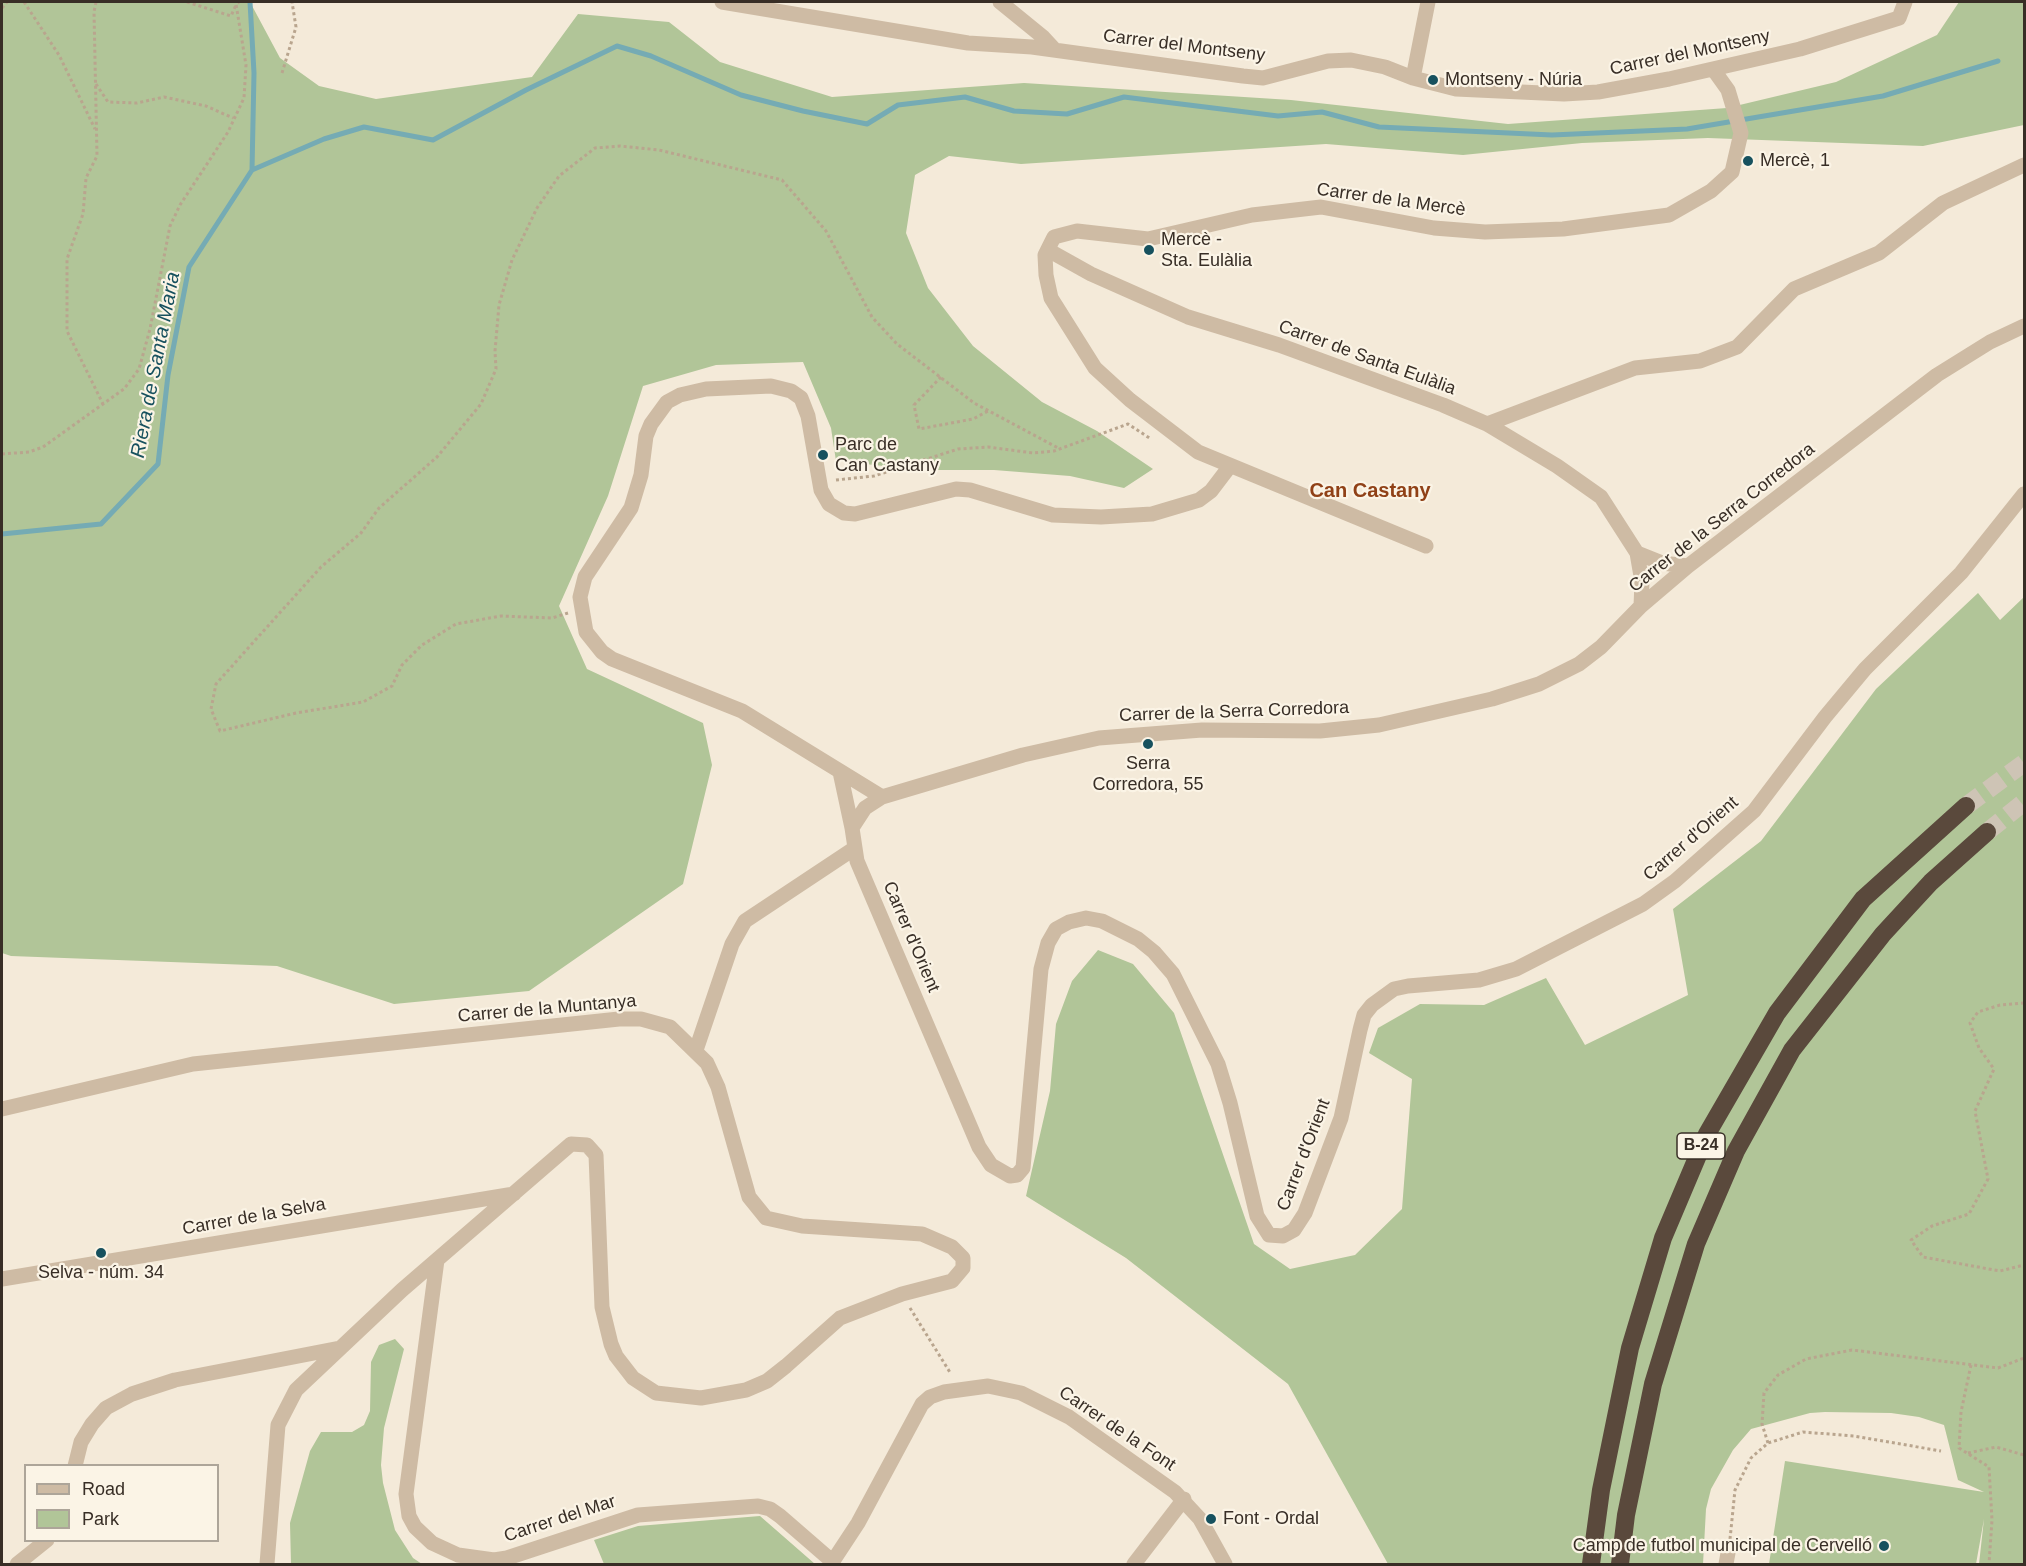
<!DOCTYPE html>
<meta charset="utf-8">
<style>
body{margin:0}
#map{position:relative;width:2026px;height:1566px;overflow:hidden;background:#f4ead9;font-family:Arial,sans-serif}
canvas{display:block}
.frame{position:absolute;inset:0;border:3px solid #382e26;pointer-events:none}
.legend{position:absolute;left:24px;top:1464px;width:195px;height:78px;box-sizing:border-box;background:#fbf4e6;border:2px solid #ada599;margin:0;padding:8px 10px;list-style:none;font-size:18px;color:#382e26}
.legend li{display:flex;align-items:center;gap:12px;height:30px}
.legend b{width:30px;border:2px solid #ada599}
</style>
<div id="map">
<canvas width="2026" height="1566"></canvas>
<div class="frame"></div>
<ul class="legend">
<li><b style="height:8px;background:#cebba4"></b>Road</li>
<li><b style="height:16px;background:#b1c598"></b>Park</li>
</ul>
</div>
<script>
const ctx = document.querySelector('canvas').getContext('2d');
ctx.lineJoin = 'round';
function paint(path, color) { ctx.fillStyle = color; ctx.fill(path, 'evenodd'); }
const toPath = rows => new Path2D(rows.map(r => 'M' + r).join(''));
function trace(path, color, width, dash) { ctx.strokeStyle = color; ctx.lineWidth = width; ctx.lineCap = dash ? 'butt' : 'round'; ctx.setLineDash(dash || []); ctx.stroke(path); }
function drawText(font, color, halo, rows, align = 'center') {
  ctx.font = font + ' Arial,sans-serif'; ctx.lineWidth = 4.5; ctx.setLineDash([]); ctx.textBaseline = 'middle'; ctx.strokeStyle = halo; ctx.fillStyle = color; for (const [text, x, y, turn = 0] of rows) {
    ctx.save(); ctx.translate(x, y); ctx.rotate((+turn || 0) * Math.PI / 180); ctx.textAlign = isNaN(turn) ? turn : align; if (halo) ctx.strokeText(text, 0, 0); ctx.fillText(text, 0, 0); ctx.restore();
  }
}
paint(toPath([
 [2,2,250,2,280,58,319,86,376,99,532,77,578,14,669,22,720,62,832,97,1024,83,1291,100,1508,124,1727,108,1836,82,1937,35,1959,2,2024,2,2024,125,1923,146,1708,138,1582,143,1463,155,1326,144,1021,164,949,156,915,175,906,233,928,288,973,346,1042,402,1097,431,1153,469,1124,488,1070,476,994,470,922,470,836,461,831,428,803,362,716,365,643,386,608,496,559,606,587,669,703,723,712,765,683,884,529,991,394,1004,277,966,11,956,2,953],
 [1978,593,2000,620,2024,597,2024,1564,1979,1564,1984,1519,1976,1564,1769,1564,1785,1461,1984,1492,1958,1480,1944,1425,1919,1417,1891,1413,1825,1412,1810,1413,1751,1429,1733,1450,1711,1489,1706,1509,1703,1564,1388,1564,1288,1384,1126,1258,1026,1196,1050,1091,1056,1024,1072,981,1098,950,1133,964,1174,1013,1254,1244,1290,1269,1355,1255,1402,1209,1412,1079,1369,1053,1378,1028,1420,1004,1484,1005,1546,978,1585,1045,1688,995,1673,909,1761,841,1876,689],
 [395,1339,404,1349,384,1428,381,1465,383,1483,395,1530,413,1558,422,1564,291,1564,290,1523,310,1451,321,1432,352,1432,364,1425,370,1411,371,1362,379,1345],
 [760,1516,815,1564,604,1564,594,1540,638,1526]
]), '#b1c598');
trace(toPath([
 [252,170,324,139,364,127,433,140,526,90,617,46,651,56,741,95,803,111,867,124,898,105,965,97,1014,111,1067,114,1124,97,1278,116,1322,112,1379,127,1552,135,1687,129,1883,96,1998,61],
 [2,534,101,524,158,464,168,375,189,267,252,170,254,73,250,2]
]), '#75abb4', 5);
trace(toPath([
 [1966,806,2024,763],
 [1987,832,2024,802]
]), '#cec4b5', 18, [18, 9]);
trace(toPath([
 [24,2,59,55,95,129],
 [96,2,94,12,97,156,86,178,83,214,67,259,67,331,103,404],
 [187,2,231,16,236,5],
 [2,8,7,2],
 [282,73,296,27,292,2],
 [96,84,108,102,137,103,164,97,206,106,233,118],
 [941,377,914,405,919,429,973,419,988,411],
 [2,454,29,452,43,447,124,389,139,369,150,329,170,226,180,205,228,132,244,98,246,65,236,4,239,2],
 [836,480,874,476,958,449,988,447,1033,453,1054,451,1128,424,1151,439],
 [568,613,552,618,501,616,456,624,422,645,402,665,392,686,363,702,296,713,220,731,211,709,216,684,241,656,321,567,361,533,379,508,437,457,481,404,496,369,495,351,499,305,512,260,537,208,559,176,595,148,620,146,659,150,782,180,826,231,872,317,897,344,974,403,1060,449],
 [2024,1003,2000,1005,1978,1012,1970,1023,1979,1048,1994,1069,1975,1111,1988,1179,1969,1214,1932,1226,1911,1240,1923,1257,2000,1271,2024,1265],
 [910,1308,951,1374],
 [1971,1365,1961,1412,1959,1448,1989,1467,1992,1520,1989,1564],
 [1768,1443,1762,1424,1764,1393,1778,1375,1806,1359,1852,1350,1998,1368,2024,1358],
 [1968,1453,1996,1447,2024,1455],
 [1730,1539,1735,1490,1751,1458,1768,1443,1803,1432,1854,1436,1941,1451]
]), '#b9a58e', 3, [3, 3]);
trace(toPath([
 [722,2,968,43,1032,47,1243,76,1263,78,1328,61,1351,60,1385,67,1413,78,1456,89,1564,94,1598,92,1669,79,1800,49,1899,18,1905,2],
 [1000,2,1043,37,1055,50],
 [1413,78,1428,2],
 [1048,250,1091,274,1188,317,1279,345,1443,405,1487,424,1557,466,1601,497,1637,553,1642,582,1641,606],
 [1487,424,1635,368,1700,361,1737,347,1794,289,1879,253,1943,203,2024,165],
 [1426,546,1198,452,1130,400,1095,368,1051,298,1046,275,1045,255,1054,237,1077,231,1148,239,1252,215,1321,207,1434,228,1485,232,1563,229,1669,215,1711,191,1732,172,1741,133,1728,90,1713,69],
 [1637,553,1662,563,1688,566],
 [840,772,852,828,865,808,882,797,1023,755,1099,738,1202,730,1320,731,1379,725,1492,699,1539,684,1579,664,1601,647,1641,606,1688,566,1937,375,1990,342,2024,326],
 [882,797,742,711,612,659,602,652,586,632,580,597,585,577,631,508,641,475,646,436,651,424,667,402,680,395,706,389,771,386,791,391,801,398,808,416,821,490,829,504,844,513,855,514,956,489,970,490,1053,515,1101,517,1152,514,1199,500,1211,491,1230,466],
 [852,828,857,861,979,1147,991,1165,1010,1176,1017,1175,1023,1168,1041,969,1048,943,1056,929,1069,922,1086,918,1102,921,1138,939,1154,952,1173,974,1218,1064,1230,1103,1257,1216,1269,1235,1283,1236,1294,1230,1305,1213,1341,1118,1360,1030,1364,1015,1372,1005,1394,989,1408,986,1479,980,1516,969,1643,904,1675,881,1754,811,1825,717,1865,669,1961,573,2024,494],
 [696,1050,732,944,745,921,855,848],
 [2,1109,193,1064,619,1019,641,1019,670,1027,707,1063,718,1087,749,1197,766,1218,802,1226,922,1234,952,1247,963,1258,963,1268,952,1281,902,1294,840,1318,786,1366,767,1381,746,1390,701,1398,656,1393,633,1378,616,1356,611,1344,602,1307,596,1155,587,1145,571,1144,402,1290,296,1390,278,1425,267,1564],
 [437,1260,406,1494,409,1516,415,1527,432,1543,458,1555,494,1560,507,1558,638,1515,758,1506,770,1509,780,1516,833,1562],
 [2,1279,514,1194],
 [75,1466,81,1442,92,1424,106,1408,132,1394,175,1380,340,1348],
 [17,1564,47,1540],
 [831,1564,858,1523,922,1404,930,1397,944,1392,988,1386,1021,1393,1069,1417,1175,1492,1200,1519,1225,1564],
 [1134,1564,1184,1499],
 [1726,1564,1728,1553]
]), '#cebba4', 15);
trace(toPath([
 [1591,1564,1601,1490,1630,1348,1663,1238,1707,1134,1777,1013,1863,899,1966,806],
 [1620,1564,1626,1515,1653,1384,1696,1244,1736,1151,1792,1050,1883,934,1931,882,1987,832]
]), '#5a493c', 18);
for (const [x, y, r, color] of [
 [1433,80,6,"#17515e"],
 [1748,161,6,"#17515e"],
 [1149,250,6,"#17515e"],
 [823,455,6,"#17515e"],
 [1148,744,6,"#17515e"],
 [101,1253,6,"#17515e"],
 [1211,1519,6,"#17515e"],
 [1884,1546,6,"#17515e"]
]) { const dot = new Path2D(); dot.arc(x, y, r, 0, 2 * Math.PI); ctx.fillStyle = color; ctx.fill(dot); trace(dot, '#fbf4e6', 2); }
for (const [x, y, w] of [
 [1701,1146,48]
]) { const box = new Path2D(); box.roundRect(x - w / 2, y - 13, w, 26, 4.5); ctx.fillStyle = '#fbf4e6'; ctx.fill(box); trace(box, '#382e26', 1.5); }
drawText('bold 16px', '#382e26', null, [
 ["B-24",1701,1146]
]);
drawText('18px', '#382e26', '#fbf4e6', [
 ["Carrer del Montseny",1184,46,7],
 ["Carrer del Montseny",1690,53,-12],
 ["Carrer de la Mercè",1391,200,8],
 ["Carrer de Santa Eulàlia",1367,358,20],
 ["Carrer de la Serra Corredora",1722,518,-38],
 ["Carrer de la Serra Corredora",1234,712,-2],
 ["Carrer d'Orient",1691,839,-41],
 ["Carrer d'Orient",911,937,67],
 ["Carrer de la Muntanya",547,1009,-5],
 ["Carrer d'Orient",1304,1155,-69],
 ["Carrer de la Selva",254,1217,-10],
 ["Carrer de la Font",1117,1429,34],
 ["Carrer del Mar",560,1519,-18]
]);
drawText('18px', '#382e26', '#fbf4e6', [
 ["Montseny - Núria",1445,80],
 ["Mercè, 1",1760,161],
 ["Mercè -",1161,240],
 ["Sta. Eulàlia",1161,261],
 ["Parc de",835,445],
 ["Can Castany",835,466],
 ["Serra",1148,764,"center"],
 ["Corredora, 55",1148,785,"center"],
 ["Selva - núm. 34",101,1273,"center"],
 ["Font - Ordal",1223,1519],
 ["Camp de futbol municipal de Cervelló",1872,1546,"right"]
], 'left');
drawText('italic 20px', '#17515e', '#fbf4e6', [
 ["Riera de Santa Maria",156,365,-79]
]);
drawText('bold 20px', '#904117', '#fbf4e6', [
 ["Can Castany",1370,491]
]);
</script>
